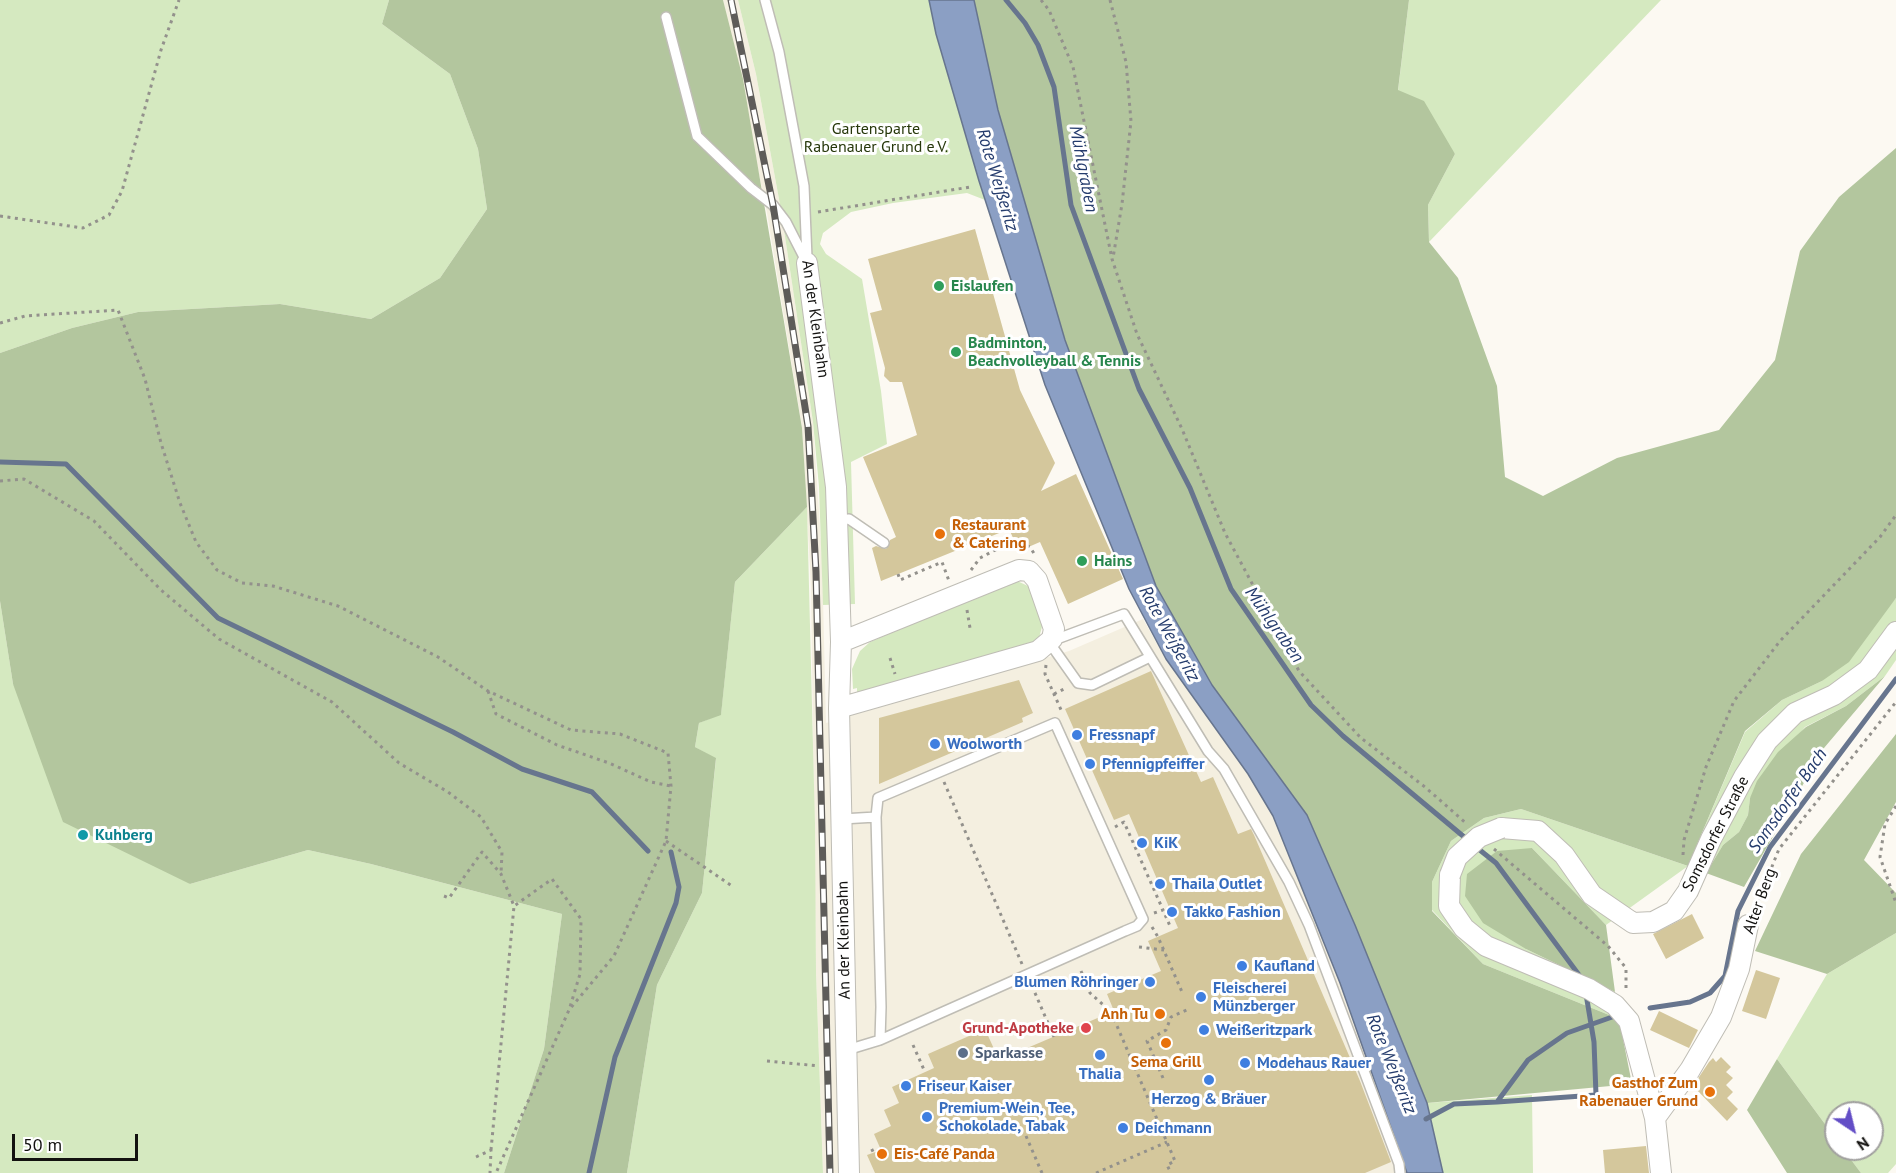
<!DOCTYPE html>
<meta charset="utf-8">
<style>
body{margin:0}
#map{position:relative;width:1896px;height:1173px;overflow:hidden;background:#fcf9f2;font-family:"PT Sans",sans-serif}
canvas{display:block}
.north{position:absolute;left:1824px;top:1101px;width:60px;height:60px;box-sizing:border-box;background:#fff;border:2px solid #a1a09f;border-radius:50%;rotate:145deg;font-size:16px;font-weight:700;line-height:24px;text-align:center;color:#131210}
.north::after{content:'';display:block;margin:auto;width:21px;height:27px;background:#634ec6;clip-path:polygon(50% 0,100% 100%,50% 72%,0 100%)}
.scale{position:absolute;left:12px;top:1134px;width:126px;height:27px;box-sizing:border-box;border:3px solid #131210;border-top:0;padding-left:8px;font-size:18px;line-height:21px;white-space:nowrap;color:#131210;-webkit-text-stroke:4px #fff;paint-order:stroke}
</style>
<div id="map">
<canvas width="1896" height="1173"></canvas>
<div class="north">N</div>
<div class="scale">50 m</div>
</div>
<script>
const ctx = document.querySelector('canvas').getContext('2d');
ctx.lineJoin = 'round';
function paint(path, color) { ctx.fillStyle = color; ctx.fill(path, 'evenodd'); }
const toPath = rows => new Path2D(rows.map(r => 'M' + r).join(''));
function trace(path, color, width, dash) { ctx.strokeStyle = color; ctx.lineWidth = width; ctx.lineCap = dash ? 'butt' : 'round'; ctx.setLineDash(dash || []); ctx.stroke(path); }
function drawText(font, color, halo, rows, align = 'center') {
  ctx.font = font + ' "PT Sans",sans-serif'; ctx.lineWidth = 6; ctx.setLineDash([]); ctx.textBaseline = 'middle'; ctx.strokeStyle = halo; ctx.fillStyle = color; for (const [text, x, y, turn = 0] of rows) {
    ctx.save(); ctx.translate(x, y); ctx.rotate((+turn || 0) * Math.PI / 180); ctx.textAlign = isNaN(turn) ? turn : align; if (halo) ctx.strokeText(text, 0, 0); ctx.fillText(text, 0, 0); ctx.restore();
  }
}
paint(toPath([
 [723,0,738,0,756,74,781,210,813,422,822,557,826,723,1069,651,1143,619,1166,659,1248,774,1273,816,1340,983,1407,1173,823,1173,816,972,811,587,802,428,767,213]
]), '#f4efe0');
paint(toPath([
 [0,0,389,0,382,24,450,74,478,149,487,209,440,278,371,319,280,304,138,312,72,328,0,353],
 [738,0,929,0,936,34,985,200,967,193,893,203,851,212,823,233,820,244,826,254,862,279,881,391,887,444,851,462,855,604,823,605,819,487,813,422,781,210,756,74],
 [1409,0,1661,0,1429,242,1428,205,1455,154,1398,91],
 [807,507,815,825,816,972,823,1173,627,1173,657,985,702,893,716,759,695,747,699,723,721,714,735,582],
 [1015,580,1028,586,1043,623,1039,638,1031,643,862,694,857,693,857,688,853,689,852,669,860,651,870,642],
 [1896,598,1896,660,1885,676,1846,706,1805,727,1750,798,1748,815,1739,832,1723,845,1706,873,1688,866,1606,925,1532,848,1526,949,1615,992,1619,1019,1483,964,1432,910,1432,882,1451,841,1484,818,1521,809,1688,866,1745,732,1782,700,1822,681],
 [0,601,13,684,190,884,308,850,371,864,562,914,544,1049,504,1173,0,1173],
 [1896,933,1896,1164,1888,1173,1861,1173,1843,1149,1872,1149,1872,1113,1836,1113,1836,1139,1777,1059,1827,974],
 [1532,1095,1533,1173,1443,1173,1427,1103]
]), '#d5e9c0');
paint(toPath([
 [389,0,723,0,743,79,802,428,807,507,735,582,721,715,699,723,695,747,716,758,702,893,657,985,627,1173,504,1173,544,1049,562,914,371,864,308,850,190,884,63,822,13,684,0,601,0,353,72,328,138,312,280,304,371,319,440,278,487,209,478,149,450,74,382,24],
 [974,0,1409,0,1398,90,1424,101,1455,154,1428,205,1429,242,1458,278,1497,386,1505,477,1543,496,1617,458,1719,430,1775,360,1800,251,1839,197,1896,148,1896,598,1849,662,1822,681,1782,700,1745,731,1688,866,1521,809,1484,818,1451,841,1432,882,1432,911,1483,964,1619,1019,1632,1084,1427,1103,1355,925,1307,815,1212,685,1156,586,1065,340,998,110],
 [1885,676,1824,748,1744,887,1706,873,1723,845,1739,832,1748,815,1750,798,1757,781,1778,752,1806,727,1846,706],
 [1896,734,1896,802,1864,860,1896,893,1896,933,1827,974,1755,951,1801,854],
 [1532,848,1606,925,1615,992,1526,949,1483,923,1465,896,1467,874,1497,851],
 [1777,1059,1836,1139,1836,1149,1843,1149,1861,1173,1787,1173,1747,1110]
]), '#b3c69e');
const water = toPath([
 [929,0,974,0,998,110,1065,340,1156,586,1212,685,1307,815,1355,925,1427,1103,1443,1173,1407,1173,1340,983,1273,816,1248,774,1166,659,1129,589,1045,385,979,181,936,34,929,0]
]);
paint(water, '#8b9fc4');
trace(water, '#67758e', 1.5);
trace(toPath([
 [1006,0,1025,23,1038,45,1054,87,1071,205,1139,389,1190,488,1231,589,1311,705,1343,736,1469,841],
 [0,462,66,464,218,618,453,732,522,769,592,792,648,851],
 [1476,847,1496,863,1582,979],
 [1650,1008,1690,1002,1710,993,1725,976,1738,911,1770,847,1896,679],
 [1497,1102,1596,1095,1594,1042,1586,994],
 [1426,1119,1454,1104,1497,1102,1528,1060,1567,1033,1615,1016],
 [589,1173,615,1057,676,903,679,887,671,852]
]), '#67758e', 5);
paint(toPath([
 [975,229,1020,390,1055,463,1041,491,1076,474,1123,579,1068,604,1040,542,1019,551,1009,529,881,581,872,548,876,546,886,549,890,540,896,537,863,457,917,435,902,382,890,382,884,376,885,368,870,313,882,310,868,259],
 [1151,671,1201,782,1213,777,1238,834,1251,829,1254,835,1360,1081,1391,1162,1365,1173,875,1173,867,1155,881,1150,874,1134,891,1126,884,1110,899,1103,892,1087,934,1068,928,1054,985,1029,999,1060,1114,1011,1107,994,1161,971,1148,941,1178,928,1129,814,1114,820,1065,709],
 [1019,680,1033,713,1022,718,1023,722,879,784,879,718],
 [1692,914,1704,938,1666,959,1653,934],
 [1756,970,1780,978,1766,1019,1742,1011],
 [1659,1011,1698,1030,1689,1048,1650,1030],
 [1721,1057,1731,1067,1726,1072,1733,1078,1726,1085,1733,1092,1727,1098,1738,1109,1727,1121,1693,1086,1709,1062,1713,1058,1716,1062],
 [1646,1146,1649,1173,1605,1173,1603,1150]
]), '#d4c79c');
const service = toPath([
 [765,0,779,52,804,186,807,258],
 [666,17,697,136,751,188,773,205,786,222,807,263],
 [837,520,849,519,884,543],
 [1150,657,1092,685,1078,683,1049,642,1124,614,1208,751,1224,769,1289,882,1309,925,1399,1164,1400,1173],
 [1055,723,1143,919,1137,926,1125,931,880,1040,881,1007,876,817,878,798,1055,723],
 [842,819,876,817],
 [847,1050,880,1040]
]);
const minor = toPath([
 [807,263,836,487,841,642,839,708,849,1173],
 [839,708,1038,651,1052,639,1054,629,1037,580,1029,571,1019,570,841,642],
 [1501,828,1538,831,1564,855,1592,895,1633,923,1653,922,1674,911,1688,891,1711,839,1744,777,1767,741,1795,713,1834,695,1868,670,1896,632],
 [1450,875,1449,906,1464,928,1486,946,1589,989,1615,1005,1629,1021,1655,1118,1661,1173],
 [1655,1118,1690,1070,1721,1017,1739,969,1748,925]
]);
trace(service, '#bfbdb5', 12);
trace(minor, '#bfbdb5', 22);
trace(toPath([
 [1041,0,1049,10,1073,67,1112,259,1137,334,1182,429,1225,533,1299,671,1361,738,1425,787,1467,824],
 [1110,0,1126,62,1131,121,1122,204,1113,258],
 [818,212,970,187],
 [0,216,83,228,109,215,122,191,161,50,179,0],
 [0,323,25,316,118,310,145,379,161,443,180,503,196,542,217,570,242,583,273,586,338,606,438,657,488,691,571,730,620,734,668,753,671,786,666,841,614,956,569,1010,496,1173],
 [0,481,24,479,94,521,161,590,219,639,332,702,399,763,448,792,481,817,502,852,501,874],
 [971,570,980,558,1014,540,1030,547,1035,555],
 [898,574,900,580,942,562,949,581],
 [967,610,970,628],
 [890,658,895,674],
 [1046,665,1045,674,1062,712],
 [488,691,496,714,557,745,609,763,651,782,671,786],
 [1054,694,1066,688],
 [944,782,1022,964],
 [1896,806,1885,824,1880,857,1896,903],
 [1115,827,1124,822,1163,910],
 [666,841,732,886],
 [1494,849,1608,946,1626,968,1626,991],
 [1683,855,1684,840,1706,767,1734,701,1780,641,1880,537,1896,515],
 [444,896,449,898,482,852,501,874,514,906,552,879,581,919,580,974,570,1007],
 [1755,909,1779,849,1896,702],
 [1154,913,1163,910,1170,926],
 [1152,927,1158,937,1182,992],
 [1139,947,1164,950],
 [1081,971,1090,993,1111,1012,1175,1161,1167,1165,1171,1173],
 [1032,986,1054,1037],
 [913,1045,925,1072],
 [767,1061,819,1066],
 [1163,1078,1147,1041,1166,1030,1171,1017,1189,1009],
 [1026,1136,1042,1173],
 [491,1150,514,906],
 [871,1151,875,1149],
 [476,1157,491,1150,490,1173],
 [1096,1173,1167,1142]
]), '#93918c', 3, [3, 4.5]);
trace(service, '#fff', 9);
trace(minor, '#fff', 20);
const rail = toPath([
 [731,0,773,205,808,426,816,572,830,1173]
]);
trace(rail, '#5e5c59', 7);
trace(rail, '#fff', 4.5, [14]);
const minorBridge = toPath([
 [1450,875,1457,857,1479,837,1501,828]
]);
trace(minorBridge, '#bfbdb5', 22, []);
trace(minorBridge, '#fff', 20);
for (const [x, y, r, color] of [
 [939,286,6,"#2e9e5b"],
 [956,352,6,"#2e9e5b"],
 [940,534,6,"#e8710a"],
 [1082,561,6,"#2e9e5b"],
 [1077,735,6,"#3f7fe0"],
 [935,744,6,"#3f7fe0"],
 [1090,764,6,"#3f7fe0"],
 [83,835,6,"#0f9aa8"],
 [1142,843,6,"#3f7fe0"],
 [1160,884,6,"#3f7fe0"],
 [1172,912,6,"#3f7fe0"],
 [1242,966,6,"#3f7fe0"],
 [1150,982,6,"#3f7fe0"],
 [1201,997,6,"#3f7fe0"],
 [1160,1014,6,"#e8710a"],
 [1086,1028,6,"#e0444e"],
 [1204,1030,6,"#3f7fe0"],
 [1166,1043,6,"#e8710a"],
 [963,1053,6,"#5c6f8a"],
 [1100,1055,6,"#3f7fe0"],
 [1245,1063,6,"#3f7fe0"],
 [1209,1080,6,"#3f7fe0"],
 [906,1086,6,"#3f7fe0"],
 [1710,1092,6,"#e8710a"],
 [927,1117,6,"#3f7fe0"],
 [1123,1128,6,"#3f7fe0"],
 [882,1154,6,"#e8710a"]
]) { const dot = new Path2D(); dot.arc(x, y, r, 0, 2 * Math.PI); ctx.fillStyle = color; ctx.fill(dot); trace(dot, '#fff', 2); }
drawText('16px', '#27380b', '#fff', [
 ["Gartensparte",876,129],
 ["Rabenauer Grund e.V.",876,147]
]);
drawText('bold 16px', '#27864d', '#fff', [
 ["Eislaufen",951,286],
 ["Badminton,",968,343],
 ["Beachvolleyball & Tennis",968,361],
 ["Hains",1094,561]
], 'left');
drawText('16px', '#131210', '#fff', [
 ["An der Kleinbahn",815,319,82],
 ["Somsdorfer Straße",1716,834,-63],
 ["Alter Berg",1760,901,-70],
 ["An der Kleinbahn",844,940,-91]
]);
drawText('bold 16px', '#c56008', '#fff', [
 ["Restaurant",952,525],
 ["& Catering",952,543],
 ["Anh Tu",1148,1014,"right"],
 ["Sema Grill",1166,1062,"center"],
 ["Gasthof Zum",1698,1083,"right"],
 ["Rabenauer Grund",1698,1101,"right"],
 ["Eis-Café Panda",894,1154]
], 'left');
drawText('bold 16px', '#366cbe', '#fff', [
 ["Fressnapf",1089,735],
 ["Woolworth",947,744],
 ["Pfennigpfeiffer",1102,764],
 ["KiK",1154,843],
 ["Thaila Outlet",1172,884],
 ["Takko Fashion",1184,912],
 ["Kaufland",1254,966],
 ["Blumen Röhringer",1138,982,"right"],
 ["Fleischerei",1213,988],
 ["Münzberger",1213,1006],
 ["Weißeritzpark",1216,1030],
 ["Modehaus Rauer",1257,1063],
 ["Thalia",1100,1074,"center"],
 ["Friseur Kaiser",918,1086],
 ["Herzog & Bräuer",1209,1099,"center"],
 ["Premium-Wein, Tee,",939,1108],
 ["Schokolade, Tabak",939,1126],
 ["Deichmann",1135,1128]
], 'left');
drawText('bold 16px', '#0d838f', '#fff', [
 ["Kuhberg",95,835]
], 'left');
drawText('bold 16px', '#be3a42', '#fff', [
 ["Grund-Apotheke",1074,1028]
], 'right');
drawText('bold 16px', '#4e5e75', '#fff', [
 ["Sparkasse",975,1053]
], 'left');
drawText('italic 18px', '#253c6d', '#fff', [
 ["Mühlgraben",1083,169,79],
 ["Rote Weißeritz",997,180,73],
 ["Mühlgraben",1274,625,55],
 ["Rote Weißeritz",1169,634,61],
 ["Somsdorfer Bach",1788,801,-55],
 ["Rote Weißeritz",1391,1064,68]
]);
</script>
